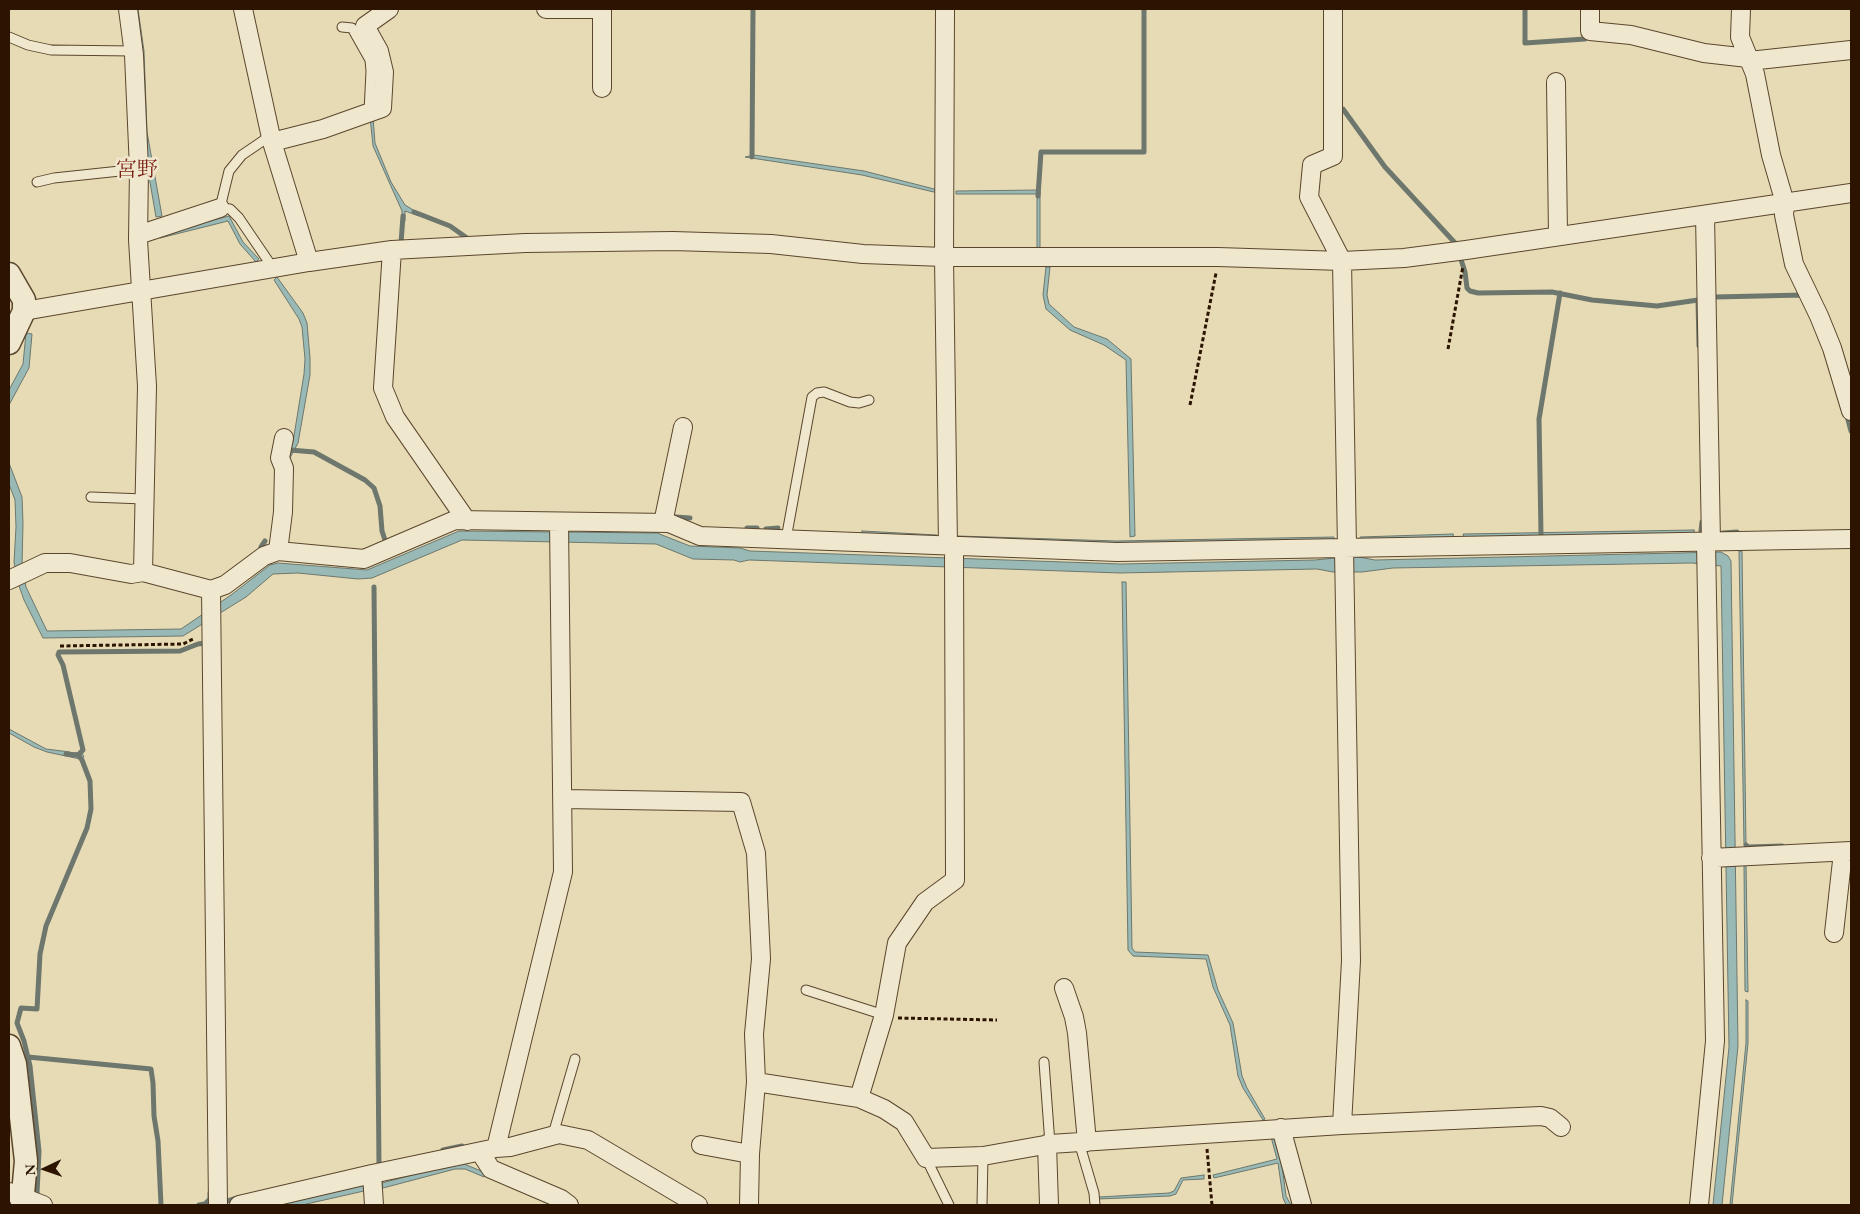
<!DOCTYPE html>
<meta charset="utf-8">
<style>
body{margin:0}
#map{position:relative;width:1860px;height:1214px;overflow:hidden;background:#e7dbb5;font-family:"EB Garamond",serif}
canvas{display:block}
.frame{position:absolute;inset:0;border:10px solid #2c1400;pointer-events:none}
.north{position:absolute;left:20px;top:1144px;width:50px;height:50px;-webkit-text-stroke:4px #efe8cf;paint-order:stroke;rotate:267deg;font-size:14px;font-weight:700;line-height:20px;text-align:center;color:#2c1400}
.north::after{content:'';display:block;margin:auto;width:18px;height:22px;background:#2c1400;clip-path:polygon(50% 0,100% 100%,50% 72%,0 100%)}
</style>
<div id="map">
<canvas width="1860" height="1214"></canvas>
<div class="frame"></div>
<div class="north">N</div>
</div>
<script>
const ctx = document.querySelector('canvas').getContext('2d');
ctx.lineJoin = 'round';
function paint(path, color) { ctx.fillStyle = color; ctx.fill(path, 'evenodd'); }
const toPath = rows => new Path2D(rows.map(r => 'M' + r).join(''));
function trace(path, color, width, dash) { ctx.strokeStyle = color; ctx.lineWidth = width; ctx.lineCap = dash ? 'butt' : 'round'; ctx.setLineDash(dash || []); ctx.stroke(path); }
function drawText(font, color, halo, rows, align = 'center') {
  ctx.font = font + ' "EB Garamond","Noto Serif JP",serif'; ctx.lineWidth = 5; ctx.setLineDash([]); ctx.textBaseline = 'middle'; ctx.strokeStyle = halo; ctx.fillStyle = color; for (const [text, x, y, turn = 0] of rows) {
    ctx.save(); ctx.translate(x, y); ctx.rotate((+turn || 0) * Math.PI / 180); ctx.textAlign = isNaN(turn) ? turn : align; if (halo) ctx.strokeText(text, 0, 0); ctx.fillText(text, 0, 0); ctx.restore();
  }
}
const water = toPath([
 [133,9,138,9,144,51,147,132,162,216,156,217,144,148,133,9],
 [370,117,373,117,375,143,391,182,405,205,420,214,419,216,405,211,405,221,402,220,402,211,373,146,370,117],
 [754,155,864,171,938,190,938,193,862,175,745,157,754,155],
 [1040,190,1040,247,1037,248,1037,194,956,194,956,191,1040,190],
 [229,216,243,242,259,259,256,262,240,244,228,221,160,238,159,234,229,216],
 [1046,267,1050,267,1047,295,1049,304,1074,327,1107,339,1131,359,1135,536,1130,537,1126,360,1104,345,1070,330,1046,309,1043,295,1046,267],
 [277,277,303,313,307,323,310,358,310,375,298,443,290,458,286,453,293,442,304,374,305,359,302,327,299,319,274,280,277,277],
 [26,333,32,334,29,368,9,405,9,390,23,364,26,333],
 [9,463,22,497,23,523,22,565,26,587,47,631,181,629,231,595,270,565,278,563,367,570,459,531,657,533,690,546,740,548,750,551,1121,564,1315,560,1354,556,1375,560,1721,552,1728,556,1731,561,1738,1046,1722,1205,1713,1205,1729,1047,1721,566,1692,563,1393,568,1362,572,1333,572,1317,569,1120,573,749,560,740,562,734,560,693,559,656,544,462,540,372,578,358,579,298,573,273,574,246,597,183,636,43,638,24,600,18,583,14,562,16,527,15,500,9,484,9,463],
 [1694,530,1694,533,1464,537,1463,534,1694,530],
 [862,531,937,535,937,536,862,534,862,531],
 [1453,534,1454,538,1360,540,1360,537,1453,534],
 [958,536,1116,541,1334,537,1334,540,1118,544,958,539,958,536],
 [1739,551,1742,551,1746,845,1744,845,1739,551],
 [1122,582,1126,582,1132,948,1135,952,1208,955,1218,990,1233,1023,1242,1076,1247,1088,1265,1119,1263,1120,1243,1088,1238,1076,1230,1025,1213,987,1206,959,1133,956,1128,950,1122,582],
 [9,729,46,749,70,752,73,756,74,753,82,753,84,757,80,759,47,752,34,747,9,733,9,729],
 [1744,863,1746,863,1748,992,1745,991,1744,863],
 [1746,1000,1748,1001,1748,1043,1732,1205,1730,1205,1746,1043,1746,1000],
 [1275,1136,1281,1158,1286,1196,1291,1205,1286,1205,1283,1198,1278,1163,1214,1178,1213,1175,1277,1159,1271,1137,1275,1136],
 [454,1164,464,1164,486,1173,484,1177,465,1169,455,1169,383,1188,382,1183,454,1164],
 [1204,1175,1204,1179,1183,1180,1176,1194,1170,1196,1098,1199,1099,1197,1169,1193,1174,1191,1181,1178,1204,1175],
 [362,1185,365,1189,364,1191,302,1205,276,1205,362,1185]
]);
paint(water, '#98b9b5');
trace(water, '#6d776d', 1);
trace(toPath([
 [1525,9,1525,43,1585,39],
 [1339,109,1343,109,1385,167,1456,244,1465,272,1467,288,1470,291,1478,293,1552,292,1592,300,1657,306,1698,300,1699,346],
 [752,157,753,9],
 [1038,196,1041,152,1144,152,1144,9],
 [414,212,450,226,467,238],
 [401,243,403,216],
 [1715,297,1803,295,1804,297],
 [1846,412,1851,431],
 [290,450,314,452,365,480,374,488,380,506,382,531,385,540],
 [676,517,690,518],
 [747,528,757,528],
 [766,529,778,528],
 [1701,531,1702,522],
 [1723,533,1737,532],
 [1541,534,1539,419,1560,293],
 [261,547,265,541],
 [374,587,379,1166],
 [78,755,83,750,63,665,58,655,59,652,180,651,198,644,205,643],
 [1746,845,1748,847,1782,846],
 [28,1057,151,1069,153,1083,154,1116,158,1141,161,1205],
 [443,1150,462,1146],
 [37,1194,39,1151,30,1066,24,1041,17,1023,21,1008,37,1009,40,954,46,926,87,828,91,809,90,781,82,760,78,755,66,754],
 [227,1201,238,1198],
 [199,1205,205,1204,210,1199,210,1193]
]), '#6d776d', 5);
const service = toPath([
 [342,27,352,28,370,60,371,71,369,112],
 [9,37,28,45,51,50,133,51],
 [270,136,242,155,229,171,220,208,230,209,239,218,273,268],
 [37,182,54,178,139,169],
 [91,497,144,499],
 [786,539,812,397,817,393,824,392,850,402,859,403,869,400],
 [806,990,884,1015],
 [1044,1062,1050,1144],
 [554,1135,554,1131,575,1059],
 [1079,1142,1094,1193,1095,1205],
 [926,1158,949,1205],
 [982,1205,983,1156]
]);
const minor = toPath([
 [128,9,134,55,139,169,138,240,147,386,143,572],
 [243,9,272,142,309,262],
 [546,9,602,9],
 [945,9,944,257,948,546],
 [1333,9,1333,156,1312,165,1309,197,1342,261,1347,548],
 [1590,9,1590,31,1631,35,1704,53,1748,58],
 [1741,9,1740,37,1755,74,1771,155,1785,203,1784,215,1794,264,1819,316,1832,348,1851,411],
 [1749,61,1851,50],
 [1556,82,1558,236],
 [602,88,602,9],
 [272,142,323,129,382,108,384,72,379,51,365,26,389,9],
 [1705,215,1711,542],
 [138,235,220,208],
 [392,250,383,388,395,417,467,521],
 [24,311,309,262,392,250,525,243,673,241,771,244,863,254,944,257,1218,257,1342,261,1404,258,1466,250,1851,193],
 [663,523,683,427],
 [278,551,283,512,284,468,280,458,284,438],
 [9,580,45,563,70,563,131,574,143,572,211,590,225,585,264,556,278,551,364,559,455,520,669,523,700,536,1117,552,1851,539],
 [211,590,218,1205],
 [564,799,741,802,756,853,761,959,754,1034,756,1082,750,1154,749,1205],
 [1711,858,1851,851],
 [1834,933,1843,852],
 [1064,988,1074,1017,1077,1033,1087,1142],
 [756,1082,859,1098,884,1109,904,1122,926,1158,983,1156,1050,1144,1342,1125,1541,1116,1550,1118,1561,1127],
 [859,1098,884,1015,897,943,925,902,955,880,954,546],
 [1342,1125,1351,961,1344,549],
 [1281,1128,1302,1205],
 [1047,1144,1049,1205],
 [701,1145,750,1154],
 [496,1148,563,872,559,522],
 [480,1152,491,1169,561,1199,569,1205],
 [372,1174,374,1205],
 [9,1192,43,1205],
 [239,1205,372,1174,496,1148,510,1147,559,1134,588,1140,698,1205],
 [1699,1205,1715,1041,1706,542]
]);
const tertiary = toPath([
 [9,274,24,300,24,311,9,343],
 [9,1046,15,1064,26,1161,22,1205]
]);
trace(service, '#5b462d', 11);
trace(minor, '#5b462d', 20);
trace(tertiary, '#5b462d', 25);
trace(toPath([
 [1448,349,1463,266],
 [1190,405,1216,273],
 [60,646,183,644,195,638],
 [898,1018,997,1020],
 [1207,1149,1212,1205]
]), '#2c1400', 3, [4, 2.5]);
trace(service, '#efe8cf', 9);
trace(minor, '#efe8cf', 18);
trace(tertiary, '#efe8cf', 22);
drawText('21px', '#7a1f14', '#efe8cf', [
 ["宮野",137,170]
]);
</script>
